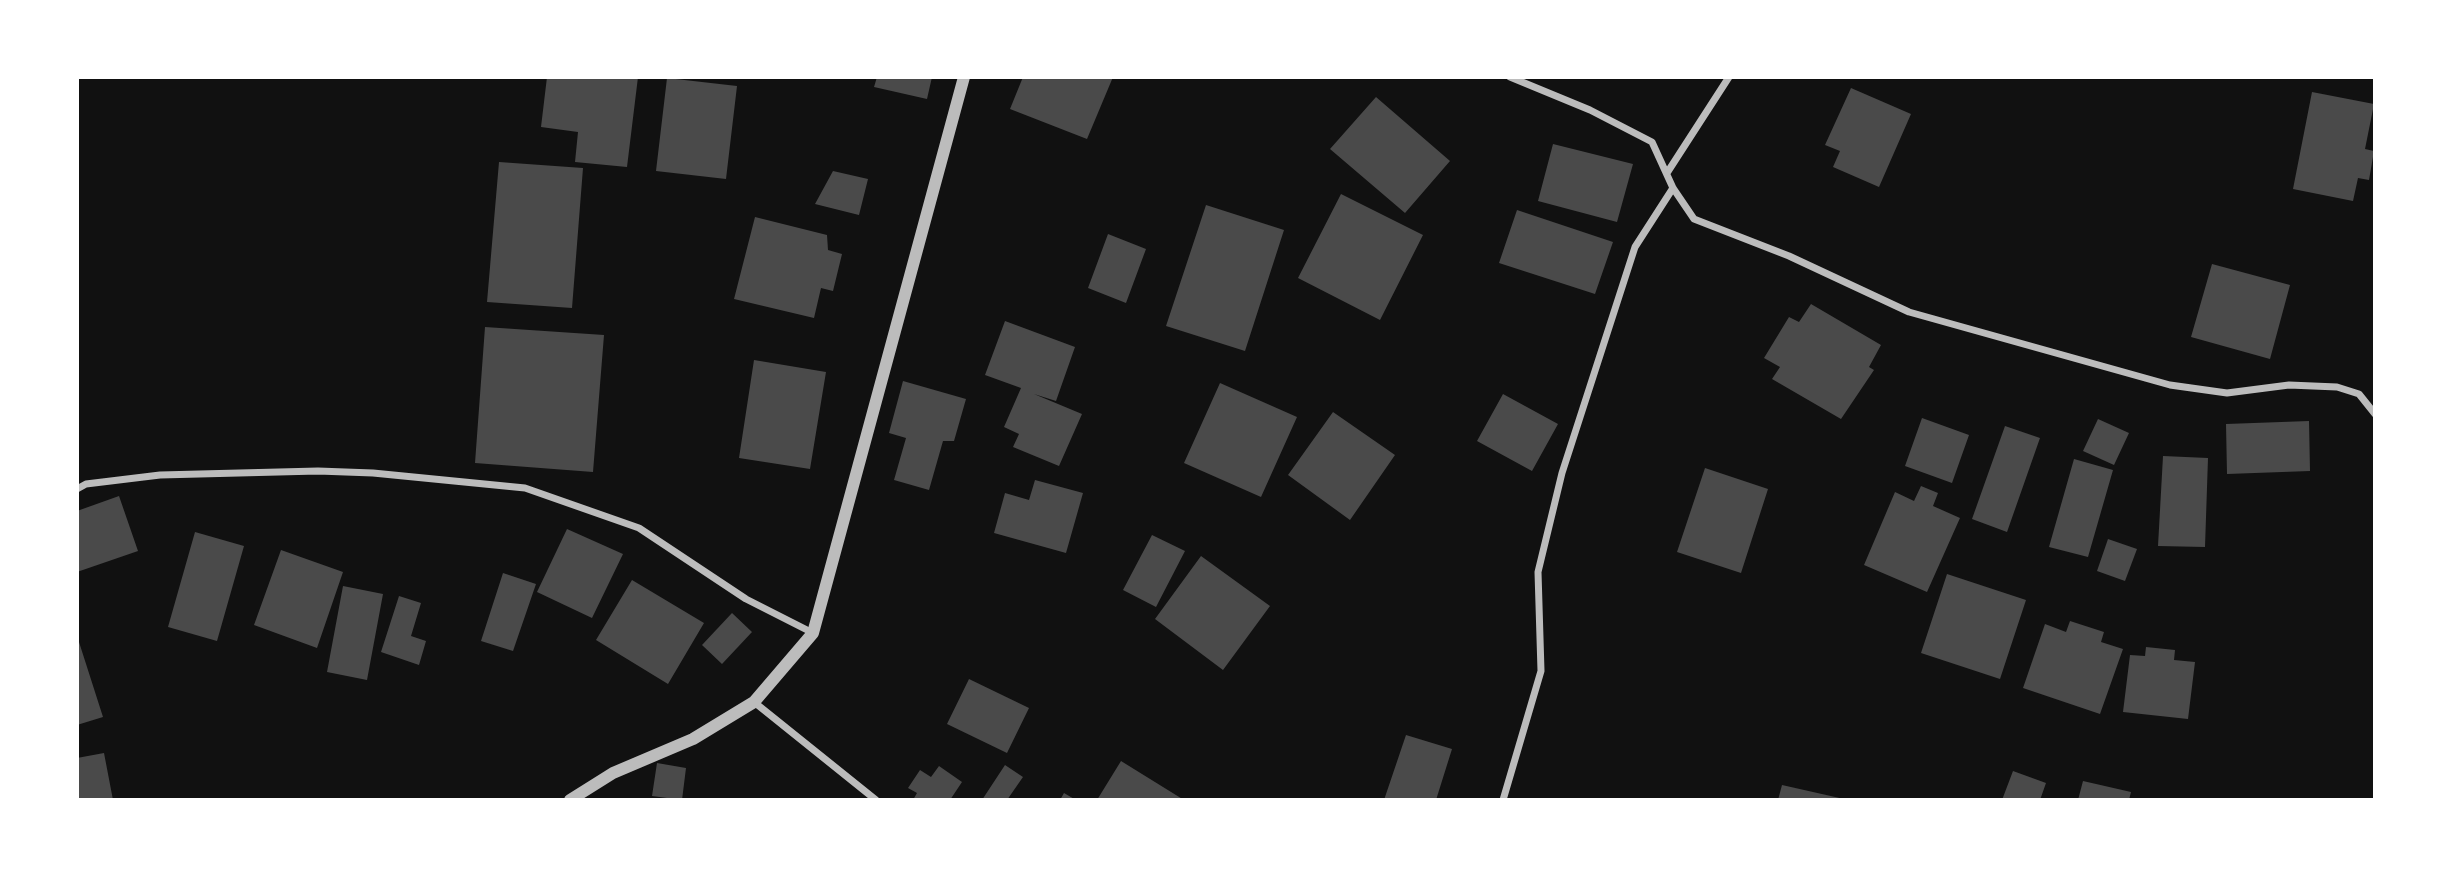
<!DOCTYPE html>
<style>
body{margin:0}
#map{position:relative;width:2452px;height:877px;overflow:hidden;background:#111;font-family:Ubuntu,sans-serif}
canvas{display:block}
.frame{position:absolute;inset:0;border:79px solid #fff;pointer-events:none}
</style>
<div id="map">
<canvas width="2452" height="877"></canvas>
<div class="frame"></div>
</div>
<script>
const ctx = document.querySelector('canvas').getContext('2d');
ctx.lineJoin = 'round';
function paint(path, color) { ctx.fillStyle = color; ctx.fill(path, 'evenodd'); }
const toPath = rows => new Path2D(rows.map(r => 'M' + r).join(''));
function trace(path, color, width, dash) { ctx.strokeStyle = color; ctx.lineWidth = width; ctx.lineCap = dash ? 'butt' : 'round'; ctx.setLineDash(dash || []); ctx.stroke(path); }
paint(toPath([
 [547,77,638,77,627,167,575,162,578,132,541,127],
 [877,77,932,77,927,99,874,87],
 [1023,77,1113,77,1087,139,1010,109],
 [667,78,737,86,726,179,656,171],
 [1851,88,1911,114,1879,187,1833,167,1840,151,1825,145],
 [2312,92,2374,104,2365,149,2374,151,2369,180,2358,178,2353,201,2293,189],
 [1376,97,1450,161,1405,213,1330,149],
 [1553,144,1633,164,1617,222,1538,201],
 [499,162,583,168,572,308,487,302],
 [833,171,868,179,859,215,815,204],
 [1341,194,1423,235,1380,320,1298,278],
 [1206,205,1284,230,1245,351,1166,326],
 [1517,210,1613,242,1595,294,1499,263],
 [755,217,827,235,828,250,842,254,833,291,821,288,814,318,734,299],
 [1108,234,1146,249,1126,303,1088,288],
 [2212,264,2290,285,2270,359,2191,337],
 [1811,304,1881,345,1869,367,1874,370,1841,419,1772,379,1780,367,1764,358,1789,317,1799,322],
 [1005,321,1075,347,1056,401,1034,394,1082,414,1059,466,1013,447,1019,434,1004,427,1021,388,985,375],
 [485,327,604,335,593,472,475,463],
 [754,360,826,372,810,469,739,458],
 [903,381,966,399,954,441,943,441,929,490,894,480,906,438,889,433],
 [1220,383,1297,417,1261,497,1184,463],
 [1503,394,1558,424,1532,471,1477,441],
 [1333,412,1395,455,1350,520,1288,475],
 [1922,418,1969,435,1952,483,1905,466],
 [2098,419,2129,433,2114,465,2083,451],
 [2309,421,2310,471,2227,474,2226,424],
 [2005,426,2040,438,2007,532,1972,519],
 [2163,456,2208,458,2205,547,2158,546],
 [2074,459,2113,470,2088,557,2049,547],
 [1705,468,1768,489,1741,573,1677,552],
 [1035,480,1083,493,1066,553,994,533,1005,493,1029,500],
 [1921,486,1938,493,1933,506,1960,518,1927,592,1864,565,1895,492,1914,501],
 [119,496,138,551,77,572,77,511],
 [567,529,623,554,592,618,537,592],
 [195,532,244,546,217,641,168,627],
 [1152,535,1185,551,1156,607,1123,590],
 [2108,539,2137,549,2125,581,2097,571],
 [281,550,343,572,317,648,254,625],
 [1201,556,1270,606,1223,670,1155,619],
 [503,573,536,584,513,651,481,641],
 [1947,574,2026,600,2000,679,1921,653],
 [632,580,704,623,668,684,596,640],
 [343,586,383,594,367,680,327,672],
 [399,596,421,603,411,636,426,641,419,665,381,652],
 [732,613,752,632,722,664,702,645],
 [2070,621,2104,632,2101,642,2123,649,2100,714,2023,688,2045,624,2066,632],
 [79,642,103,717,77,725,77,643],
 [2146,647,2175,650,2174,660,2195,662,2188,719,2123,712,2130,655,2145,656],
 [969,679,1029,708,1007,753,947,724],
 [1406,735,1452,749,1436,800,1384,800],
 [104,753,113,800,77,800,77,758],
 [1121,761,1184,800,1097,800],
 [657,763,686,768,682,800,652,796],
 [1005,765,1023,777,1007,800,982,800],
 [939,766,962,782,950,800,913,800,917,793,908,788,920,770,931,777],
 [2013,771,2046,783,2040,800,2002,800],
 [2083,781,2131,792,2129,800,2078,800],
 [1782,785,1844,799,1844,800,1778,800],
 [1064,793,1076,800,1060,800]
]), '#4a4a4a');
trace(toPath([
 [1510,77,1590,110,1652,142,1673,188,1694,219,1789,256,1909,312,2170,385,2227,393,2289,385,2337,387,2359,394,2375,414],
 [1667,173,1729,77],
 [77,489,86,484,160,475,318,471,373,473,525,488,639,528,746,599,813,633],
 [754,702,876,800],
 [1503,800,1541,671,1538,572,1562,473,1635,247,1673,188]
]), '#bcbcbc', 7);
trace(toPath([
 [570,800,613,773,693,739,754,702,813,633,964,77]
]), '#bcbcbc', 12);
</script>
